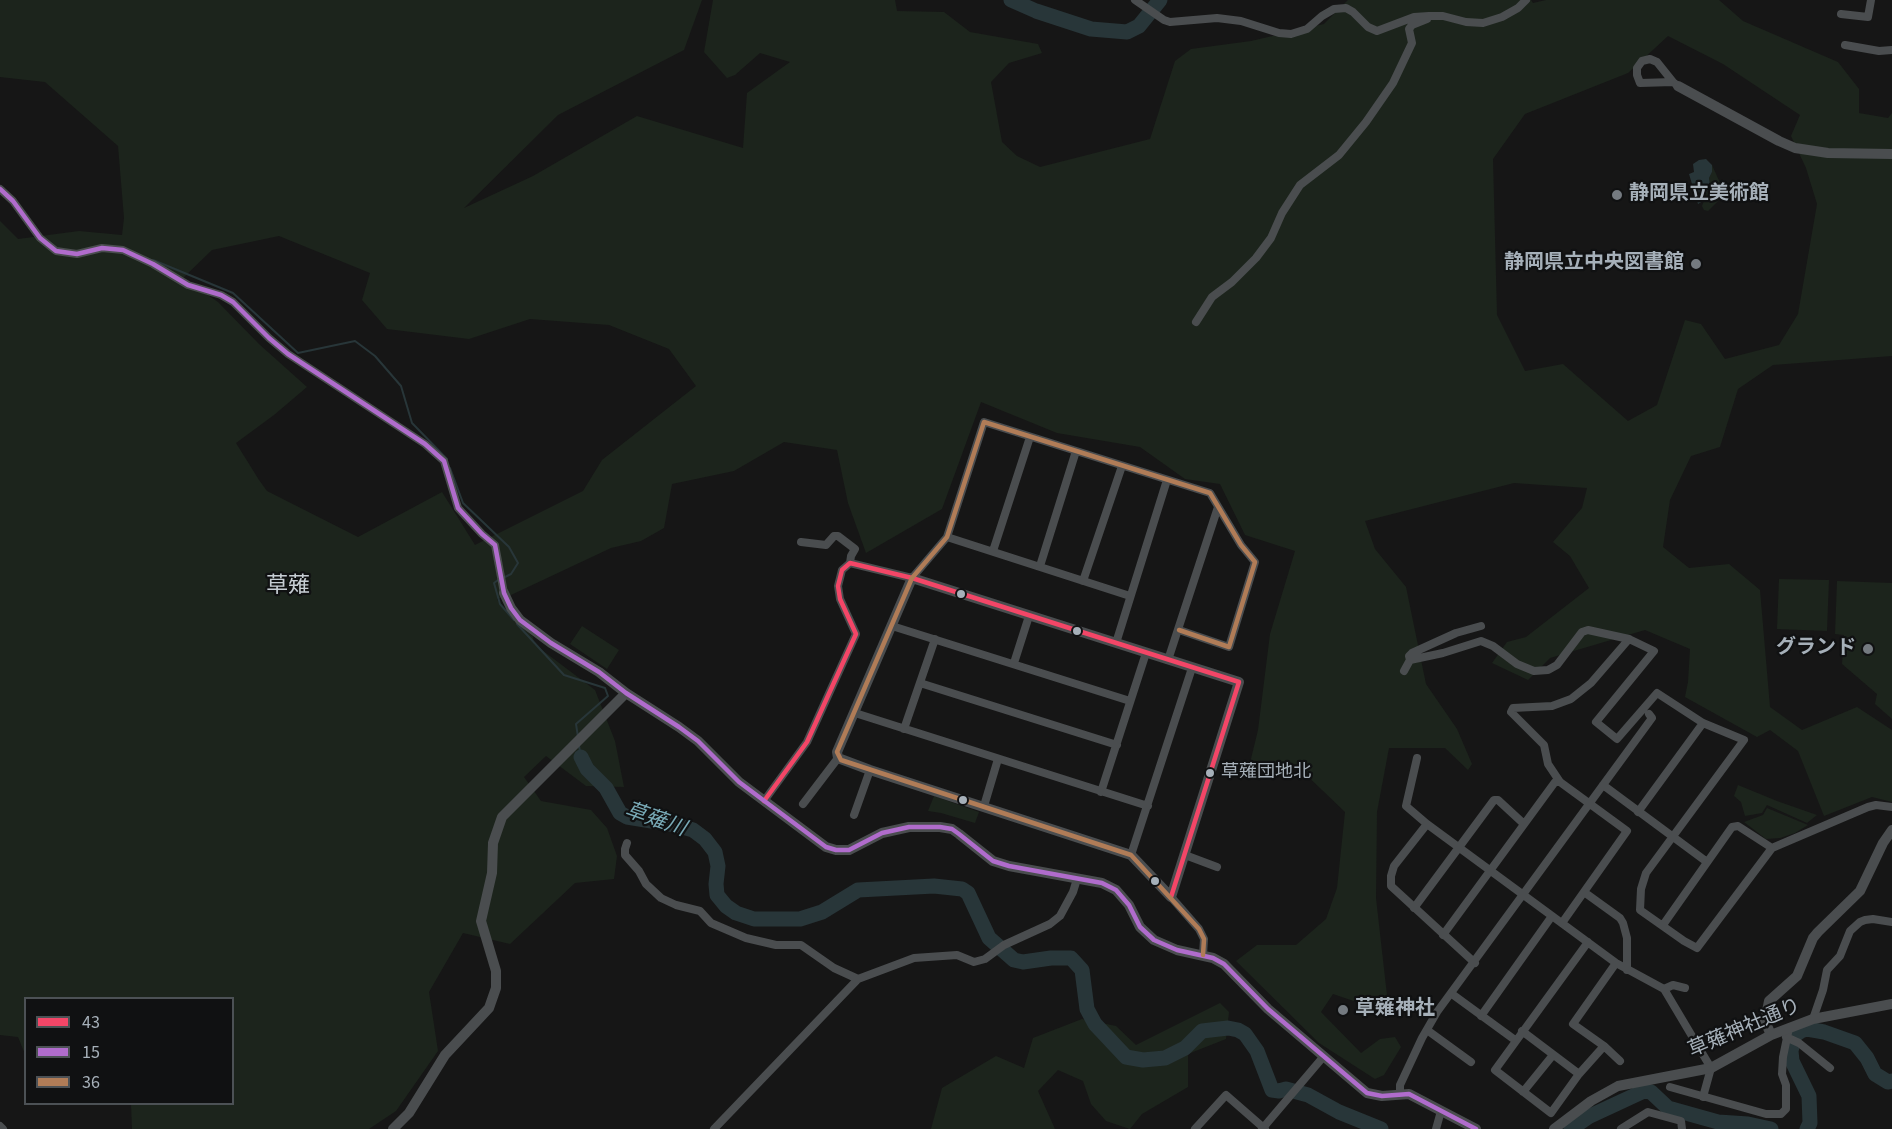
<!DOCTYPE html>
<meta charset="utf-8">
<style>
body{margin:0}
#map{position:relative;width:1892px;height:1129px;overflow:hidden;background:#161616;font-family:"Source Sans 3",sans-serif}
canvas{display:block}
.legend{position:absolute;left:24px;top:997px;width:210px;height:108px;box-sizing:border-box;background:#101112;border:2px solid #4c5155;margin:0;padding:8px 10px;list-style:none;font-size:18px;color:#a6b0b9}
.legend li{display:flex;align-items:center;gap:12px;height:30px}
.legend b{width:30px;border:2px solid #4c5155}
</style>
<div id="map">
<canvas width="1892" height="1129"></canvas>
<ul class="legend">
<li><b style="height:8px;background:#f34667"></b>43</li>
<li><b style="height:8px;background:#b06ccc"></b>15</li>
<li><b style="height:8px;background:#b07c57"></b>36</li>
</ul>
</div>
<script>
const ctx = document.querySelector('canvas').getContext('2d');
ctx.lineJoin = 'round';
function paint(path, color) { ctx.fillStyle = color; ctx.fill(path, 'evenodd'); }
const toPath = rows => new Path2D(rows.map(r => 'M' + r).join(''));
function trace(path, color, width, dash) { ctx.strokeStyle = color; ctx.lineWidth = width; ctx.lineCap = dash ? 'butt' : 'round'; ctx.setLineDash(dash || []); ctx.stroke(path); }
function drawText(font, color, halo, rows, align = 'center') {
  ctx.font = font + ' "Source Sans 3","Noto Sans JP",sans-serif'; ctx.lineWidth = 4.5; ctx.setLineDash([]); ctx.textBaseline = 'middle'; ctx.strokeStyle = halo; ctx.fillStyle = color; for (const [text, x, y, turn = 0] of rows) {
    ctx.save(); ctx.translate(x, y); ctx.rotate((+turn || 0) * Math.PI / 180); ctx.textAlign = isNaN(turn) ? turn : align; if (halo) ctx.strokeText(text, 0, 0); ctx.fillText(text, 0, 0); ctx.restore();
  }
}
paint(toPath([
 [0,0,702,0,684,50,558,115,464,208,533,176,637,116,743,148,747,93,790,62,760,53,735,75,727,78,704,52,713,0,895,0,897,11,944,12,970,32,1038,44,1042,53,1009,63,991,82,1002,142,1017,156,1040,167,1150,139,1175,61,1191,49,1251,41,1324,24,1348,0,1531,0,1533,3,1546,0,1719,0,1743,21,1838,62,1859,89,1859,113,1888,118,1892,113,1892,356,1773,365,1738,389,1720,447,1691,456,1670,500,1663,547,1689,568,1729,564,1760,590,1770,707,1802,730,1857,707,1892,730,1892,802,1872,797,1824,816,1798,751,1770,730,1757,737,1685,697,1688,682,1690,649,1645,630,1550,658,1528,680,1492,663,1507,642,1526,637,1589,588,1570,556,1553,542,1582,508,1587,488,1514,483,1365,521,1375,549,1406,587,1426,684,1457,729,1472,764,1468,770,1445,748,1389,748,1377,812,1376,898,1389,1013,1333,994,1321,1012,1361,1053,1380,1039,1395,1037,1401,1047,1384,1075,1375,1079,1319,1043,1236,961,1257,945,1296,945,1326,919,1337,888,1345,812,1298,767,1262,773,1249,767,1258,730,1270,634,1295,551,1245,535,1220,484,1185,479,1140,447,1057,433,981,402,942,509,866,553,848,503,837,450,784,442,734,471,672,484,664,528,641,541,611,548,511,595,497,599,500,604,533,637,534,644,595,690,615,741,624,787,586,786,546,756,524,777,541,801,591,810,607,828,617,856,614,879,575,883,510,944,463,933,429,992,438,1051,396,1111,369,1129,132,1129,131,1104,232,1104,232,998,26,998,25,1054,18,1037,0,1035,0,221,18,239,79,231,122,235,124,218,118,146,45,82,0,77],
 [1668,36,1723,64,1800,115,1791,136,1806,168,1817,204,1798,314,1779,345,1725,359,1701,324,1685,320,1657,405,1628,421,1563,364,1525,371,1497,315,1493,159,1525,114,1628,73],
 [279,236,370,273,362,300,387,329,469,339,530,319,609,325,669,349,696,386,602,460,583,491,475,545,442,492,358,537,267,491,259,480,236,443,274,415,307,387,259,344,218,302,183,278,212,250],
 [1712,165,1725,194,1708,211,1704,210,1702,206,1710,185,1709,178,1712,172],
 [1779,579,1829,580,1827,631,1777,629],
 [1837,581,1892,583,1892,719,1875,704,1877,694,1842,664,1844,635,1835,634],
 [582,626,619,650,607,669,570,644],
 [1738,785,1777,801,1817,815,1807,823,1767,805,1762,813,1745,816,1741,802,1734,796],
 [934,796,979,812,975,823,941,813,928,811],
 [1767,808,1808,825,1795,833,1780,838,1766,839,1744,822,1763,815],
 [1220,1003,1229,1012,1226,1039,1188,1054,1188,1087,1142,1114,1130,1129,1106,1121,1091,1104,1083,1081,1058,1070,1038,1091,1055,1129,931,1129,942,1088,996,1056,1024,1068,1033,1038,1082,1019,1116,1026,1136,1045]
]), '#1c241c');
paint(toPath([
 [1706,159,1712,165,1712,172,1709,178,1710,185,1703,201,1698,204,1689,174,1694,172,1693,164,1699,160]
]), '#283639');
trace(toPath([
 [153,260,233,293,298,353,355,341,375,356,401,386,412,423,447,459],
 [450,468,463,503,509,547,518,563,511,574,503,578],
 [498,580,494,583,500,604,514,620],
 [517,624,564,675,605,688,608,696,576,724,578,737],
 [579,746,581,757]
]), '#283639', 2);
trace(toPath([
 [1011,0,1036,11,1091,29,1127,32,1139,26,1160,0],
 [581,757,587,769,606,788,620,813,627,817,676,825,693,830,705,839,715,852,718,866,716,884,717,895,726,906,736,913,754,919,800,919,822,912,858,890,934,886,962,889,968,893,989,938,1014,960,1023,962,1051,958,1071,958,1082,970,1087,1009,1095,1024,1126,1057,1143,1060,1165,1058,1185,1048,1202,1031,1228,1028,1238,1030,1245,1034,1257,1051,1272,1090,1279,1091,1286,1089,1308,1095,1339,1112,1381,1129],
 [1571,1129,1588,1117,1644,1091,1651,1092,1668,1108,1718,1122,1748,1124,1771,1129],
 [1807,1129,1810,1123,1809,1096,1792,1061,1791,1051,1795,1035,1801,1031,1807,1029,1824,1032,1855,1043,1867,1058,1875,1074,1888,1082,1892,1081]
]), '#283639', 15);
trace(toPath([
 [1135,0,1164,20,1170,22,1217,18,1241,21,1279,33,1291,34,1307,29,1322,16,1334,9,1346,8,1353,12,1368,27,1377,31,1414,17,1429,16,1443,16,1466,22,1483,23,1502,17,1518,8,1526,0],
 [1841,14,1868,17,1871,0],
 [1845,45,1879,51,1892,50],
 [1673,82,1657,62,1650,59,1642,61,1637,68,1637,75,1640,83,1673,82,1678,86],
 [0,189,13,201,40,238,56,251,77,254,102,248,123,250,153,264,188,285,221,295,233,302,269,338,288,354,425,444,444,461,458,508,482,534,495,545,504,593],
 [1196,322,1212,297,1232,282,1256,258,1271,238,1282,213,1300,185,1339,155,1366,122,1393,83,1412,43,1409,29,1412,25,1427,19],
 [947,537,1130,596],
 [801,542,826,545,834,536,838,536,855,549,851,556,850,563],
 [993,551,1030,437],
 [1040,566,1076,451],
 [1083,581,1122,466],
 [892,626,1130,701],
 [1116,643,1167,480],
 [1168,660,1218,507],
 [1410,660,1443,653,1481,641,1493,646,1517,664,1534,671,1548,670,1557,665,1582,632,1588,630,1629,639],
 [1014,663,1029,616],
 [1404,671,1410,660,1409,656,1412,653,1456,633,1481,626],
 [920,683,1117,745],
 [855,713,1148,806],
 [904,729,935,639],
 [1417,758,1406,806,1427,824,1616,963,1664,989,1711,1068,1703,1097],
 [1560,782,1548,764,1544,745,1511,712,1513,708,1552,706,1571,699,1591,683,1629,639,1654,651,1596,722,1617,739,1657,693,1703,723,1744,740,1646,873,1641,889,1640,910,1684,941,1697,948,1772,848,1738,826,1732,827,1663,925],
 [1603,785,1707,862],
 [1101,792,1146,653],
 [764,801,807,742,856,634,840,599,838,586,842,570,850,563,912,578,947,537,984,422,1210,493,1241,545,1255,562,1229,647,1179,630],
 [803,804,838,758],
 [984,806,998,759],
 [1638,812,1703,723],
 [854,815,870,770],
 [1427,824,1394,866,1391,876,1391,886,1475,963],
 [627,843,625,849,625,855,639,871,646,884,661,898,676,905,700,911,711,923,746,938,776,945,801,945,834,968,858,979],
 [1772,848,1868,807,1876,805,1892,807],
 [1131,855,1192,668],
 [1185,855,1217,867],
 [1584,892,1620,918,1623,923,1627,938,1627,970],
 [1171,897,1199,929,1204,939,1203,955],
 [1414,908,1494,800,1498,800,1524,824],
 [1443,935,1555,782,1560,782,1627,831,1562,923],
 [1588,942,1495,1070,1551,1113,1579,1074,1604,1046,1573,1024,1616,963],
 [1664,989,1673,985,1685,988],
 [1452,994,1515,1040],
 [1481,1016,1552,916],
 [1813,1019,1823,990,1827,970,1840,956,1850,931,1860,922,1865,920,1873,919,1892,922],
 [1427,1030,1471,1062],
 [1522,1031,1579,1074],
 [1786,1037,1799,1043,1830,1068],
 [1604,1046,1620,1061],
 [1670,1087,1766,1114,1781,1114,1786,1109,1786,1085,1782,1074,1783,1057,1789,1028],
 [1523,1092,1553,1055],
 [1400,1094,1400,1085,1422,1038,1437,1012,1652,718,1649,714],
 [0,1126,3,1129],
 [714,1129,858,979,914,958,957,955,974,962,985,959,1004,945,1050,924,1060,916,1073,892,1077,879],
 [1195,1129,1226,1095,1265,1129],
 [1262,1129,1324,1056],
 [1436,1129,1441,1111],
 [1621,1129,1648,1112,1681,1121,1682,1129]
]), '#4a4d4f', 8);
trace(toPath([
 [1678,86,1779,141,1795,148,1828,153,1892,154],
 [912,578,1239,682,1171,897,1131,855,870,770,838,758,837,752,912,578],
 [504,593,511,608,520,620,551,643,599,672,626,693,679,727,698,741,739,782,826,847,836,850,849,850,882,833,909,827,940,827,952,829,959,834,993,861,1009,866,1102,883,1116,890,1129,905,1140,927,1154,940,1177,950,1213,958,1224,964,1268,1009,1367,1093,1382,1096,1409,1094,1476,1129],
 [1771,1035,1765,1021,1769,1001,1797,976,1813,938,1818,932,1860,891,1883,843,1892,830],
 [393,1129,409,1113,445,1055,489,1008,496,988,496,971,481,921,492,873,493,843,502,817,626,693],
 [1554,1129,1591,1101,1618,1086,1711,1068,1771,1035,1813,1019,1892,1004]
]), '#4a4d4f', 10);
trace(toPath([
 [764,801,807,742,856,634,840,599,838,586,842,570,850,563,912,578,1239,682,1171,897]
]), '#f34667', 4.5);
trace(toPath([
 [0,189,13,201,40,238,56,251,77,254,102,248,123,250,153,264,188,285,221,295,233,302,269,338,288,354,425,444,444,461,458,508,482,534,495,545,504,593,511,608,520,620,551,643,599,672,626,693,679,727,698,741,739,782,826,847,836,850,849,850,882,833,909,827,940,827,952,829,959,834,993,861,1009,866,1102,883,1116,890,1129,905,1140,927,1154,940,1177,950,1213,958,1224,964,1268,1009,1367,1093,1382,1096,1409,1094,1476,1129]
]), '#b06ccc', 4.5);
trace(toPath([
 [1179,630,1229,647,1255,562,1241,545,1210,493,984,422,947,537,912,578,837,752,841,760,1131,855,1199,929,1204,939,1203,955]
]), '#b07c57', 4.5);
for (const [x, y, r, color] of [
 [1617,195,6,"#747a80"],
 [1696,264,6,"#747a80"],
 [961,594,5,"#a6b0b9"],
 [1077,631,5,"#a6b0b9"],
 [1868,649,6,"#747a80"],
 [1210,773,5,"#a6b0b9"],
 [963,800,5,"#a6b0b9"],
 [1155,881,5,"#a6b0b9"],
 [1343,1010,6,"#747a80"]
]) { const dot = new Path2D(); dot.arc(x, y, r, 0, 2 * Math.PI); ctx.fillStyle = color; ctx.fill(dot); trace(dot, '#101112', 2); }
drawText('18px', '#a6b0b9', '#101112', [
 ["草薙団地北",1221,773]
], 'left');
drawText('bold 20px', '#a6b0b9', '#101112', [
 ["静岡県立美術館",1629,195],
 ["静岡県立中央図書館",1684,264,"right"],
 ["グランド",1856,649,"right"],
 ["草薙神社",1355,1010]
], 'left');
drawText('20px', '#a6b0b9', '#101112', [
 ["草薙神社通り",1745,1029,-23]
]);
drawText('italic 21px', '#79aab7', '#101112', [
 ["草薙川",655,821,19]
]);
drawText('22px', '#c7ced4', '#101112', [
 ["草薙",288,587]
]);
</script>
